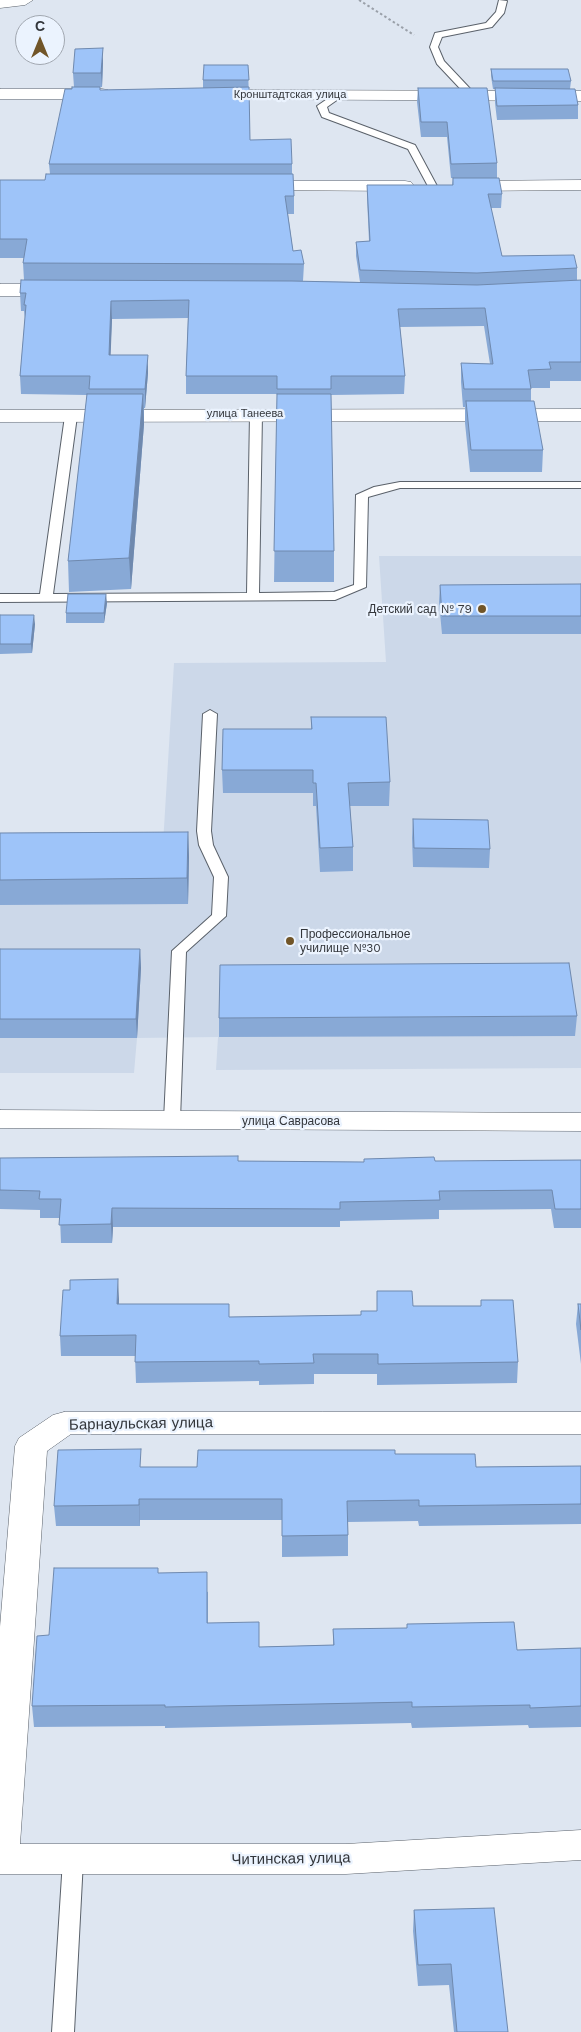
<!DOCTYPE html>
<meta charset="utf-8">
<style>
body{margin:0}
#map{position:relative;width:581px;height:2032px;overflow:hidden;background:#dee6f1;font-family:"Work Sans",sans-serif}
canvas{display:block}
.north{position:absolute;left:15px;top:15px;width:50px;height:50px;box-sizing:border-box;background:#ebf3fe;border:1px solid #a1a7b0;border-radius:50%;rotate:0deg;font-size:14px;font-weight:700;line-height:20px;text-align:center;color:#33363b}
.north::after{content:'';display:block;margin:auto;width:18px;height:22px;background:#715528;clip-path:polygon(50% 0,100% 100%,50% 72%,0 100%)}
</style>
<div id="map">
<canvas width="581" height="2032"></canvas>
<div class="north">С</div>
</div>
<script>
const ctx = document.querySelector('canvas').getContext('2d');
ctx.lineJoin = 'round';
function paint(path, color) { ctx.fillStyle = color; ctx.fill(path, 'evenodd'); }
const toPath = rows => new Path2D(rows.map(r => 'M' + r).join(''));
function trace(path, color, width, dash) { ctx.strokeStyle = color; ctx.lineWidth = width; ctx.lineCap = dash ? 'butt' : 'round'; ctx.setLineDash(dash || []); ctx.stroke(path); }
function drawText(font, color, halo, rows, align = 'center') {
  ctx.font = font + ' "Work Sans",sans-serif'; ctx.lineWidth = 4.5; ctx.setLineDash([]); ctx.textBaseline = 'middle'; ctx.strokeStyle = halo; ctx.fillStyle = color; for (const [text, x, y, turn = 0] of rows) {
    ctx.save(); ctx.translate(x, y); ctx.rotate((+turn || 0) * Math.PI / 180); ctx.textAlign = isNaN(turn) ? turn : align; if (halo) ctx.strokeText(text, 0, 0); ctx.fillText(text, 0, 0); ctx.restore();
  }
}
paint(toPath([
 [379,556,581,556,581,1068,216,1070,218,1037,137,1038,134,1073,0,1073,0,845,163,844,174,663,386,662]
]), '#ccd8e9');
const service = toPath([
 [499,0,507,1,504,13,492,27,442,37,438,47,444,61,477,96,469,98,437,64,430,47,435,33,486,23,496,12,499,0],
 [336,93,344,95,327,107,329,113,415,145,437,186,435,188,429,188,408,149,322,117,317,106,336,93],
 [256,411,262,414,259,593,334,592,354,585,356,495,374,487,400,482,581,482,581,488,400,488,368,497,366,587,335,600,0,602,0,594,40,594,65,416,71,413,77,416,53,594,247,593,250,414,256,411],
 [210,710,217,714,211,831,213,845,228,877,226,916,186,952,180,1120,172,1125,164,1120,172,951,212,915,214,877,199,845,197,831,203,714,210,710],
 [73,1852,80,1854,83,1860,74,2032,52,2032,63,1860,66,1854,73,1852]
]);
const minor = toPath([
 [0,0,33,0,25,5,0,8,0,0],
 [0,89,102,89,108,90,110,94,108,98,102,99,0,99,0,89],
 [213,90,581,91,581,101,207,99,205,95,207,91,213,90],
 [581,180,581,190,463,191,457,190,454,186,457,182,463,181,581,180],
 [258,181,405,181,411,182,414,186,411,190,405,191,252,190,249,186,252,182,258,181],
 [0,284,56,284,63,286,65,290,63,294,56,296,0,296,0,284],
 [581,409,581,421,0,422,0,410,581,409],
 [64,1412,581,1412,581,1434,71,1434,47,1451,20,1844,346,1844,581,1830,581,1860,346,1874,0,1874,0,1627,15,1446,19,1438,53,1415,64,1412]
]);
const tertiary = toPath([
 [0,1110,581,1113,581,1131,0,1128,0,1110]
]);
trace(service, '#5a616a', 2);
trace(minor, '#5a616a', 1);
trace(tertiary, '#5a616a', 1);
trace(toPath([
 [359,0,414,35]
]), '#9aa0a9', 2, [2.5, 2.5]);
paint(service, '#fff');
paint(minor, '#fff');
paint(tertiary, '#fff');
paint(toPath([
 [103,62,102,87,100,87,100,90,203,88,203,80,248,65,250,140,292,164,292,174,294,196,294,214,288,214,293,251,304,264,303,281,360,282,356,256,356,242,369,241,367,198,367,185,452,185,453,178,451,178,447,137,421,137,417,102,418,88,497,163,497,178,502,194,501,208,491,208,502,256,577,268,577,280,581,280,581,381,550,381,550,388,531,388,531,401,543,450,542,472,470,472,465,423,465,407,463,407,461,382,461,363,490,364,484,326,400,327,405,376,404,394,331,395,334,551,334,582,274,582,277,394,186,394,186,376,188,318,112,319,110,355,148,373,145,408,144,408,144,424,131,589,69,592,68,561,87,395,21,394,20,376,25,318,24,311,21,311,20,293,24,280,23,263,24,258,0,258,0,180,45,180,50,174,49,164,72,89,74,87,73,73],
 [491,69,571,81,570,89,578,105,578,119,497,120,495,103,495,89,493,89,491,76],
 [581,584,581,634,442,634,439,602,440,585],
 [107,603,104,623,66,623,66,613],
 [0,615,35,624,32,653,0,654],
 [311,717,390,782,389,806,350,806,353,847,353,871,320,872,316,806,313,806,313,793,223,793,222,770,311,729],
 [413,819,490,849,489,868,413,867,412,838],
 [188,832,189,857,188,904,0,905,0,833],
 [0,949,140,949,141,968,137,1038,0,1038],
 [577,1016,575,1036,219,1037,219,1018],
 [0,1158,238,1161,364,1162,581,1160,581,1228,554,1228,551,1209,439,1210,439,1219,340,1221,340,1227,113,1227,112,1243,61,1243,60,1218,40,1218,40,1210,0,1209],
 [70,1290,119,1299,119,1304,229,1317,361,1315,377,1311,377,1291,413,1306,481,1306,481,1300,518,1362,517,1383,377,1385,377,1374,314,1374,314,1384,259,1385,259,1381,136,1383,135,1356,61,1356,60,1336],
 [578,1304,581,1304,581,1364,576,1324],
 [395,1454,476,1467,581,1466,581,1524,419,1526,418,1521,348,1522,348,1556,282,1557,282,1520,140,1520,140,1526,56,1526,54,1506,142,1467,197,1467],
 [158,1568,158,1573,208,1592,208,1623,259,1647,333,1645,333,1629,517,1650,581,1648,581,1727,529,1728,528,1725,412,1728,411,1723,165,1728,165,1726,34,1727,32,1706,49,1635],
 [414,1910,508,2032,454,2032,449,1985,418,1986,413,1931]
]), '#88a9d6');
paint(toPath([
 [103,48,103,62,102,87,101,73],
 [111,301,112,319,110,373,109,355],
 [148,355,148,373,145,408,145,389],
 [143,394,144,424,131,589,129,558],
 [106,594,107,603,104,623,104,613],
 [34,615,35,624,32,653,31,644],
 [188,832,189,857,188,904,187,878],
 [140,949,141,968,137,1038,136,1019],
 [112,1208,113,1227,112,1243,111,1224],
 [118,1279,119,1299,118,1325,117,1304],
 [139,1499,140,1520,140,1526,139,1505]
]), '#6f89ae');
const building = toPath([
 [103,48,101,73,73,73,75,49,103,48],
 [204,65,248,65,249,80,203,80,204,65],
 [491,69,568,69,571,81,493,81,491,69],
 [72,87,100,87,100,90,249,87,250,140,291,139,292,164,49,164,65,89,72,89,72,87],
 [418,88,487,88,497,163,451,164,447,122,421,122,418,88],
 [495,88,575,89,578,105,497,106,495,88],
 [46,174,293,174,294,196,285,196,293,251,301,250,304,264,23,263,27,239,0,239,0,180,45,180,46,174],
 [453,178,499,178,502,194,488,194,502,256,574,255,577,268,477,273,360,270,356,242,370,241,367,185,453,185,453,178],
 [21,280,292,281,477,285,581,280,581,362,549,362,551,369,528,370,531,389,464,389,461,363,493,364,485,308,398,309,405,376,331,376,331,389,277,389,277,376,186,376,189,300,111,301,109,355,148,355,145,389,89,389,90,376,20,376,26,305,24,305,26,293,20,293,21,280],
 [87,394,143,394,129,558,68,561,87,394],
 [277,394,331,394,334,551,274,551,277,394],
 [466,401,534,401,543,450,471,450,466,401],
 [581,584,581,616,442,616,440,585,581,584],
 [68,594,106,594,104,613,66,613,68,594],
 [0,615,34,615,31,644,0,644,0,615],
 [311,717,386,717,390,782,348,783,353,847,320,848,316,783,313,783,313,770,222,770,223,729,312,729,311,717],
 [413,819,488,820,490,849,414,848,413,819],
 [188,832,187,878,0,880,0,833,188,832],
 [0,949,140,949,136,1019,0,1019,0,949],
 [569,963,577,1016,219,1018,220,965,569,963],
 [238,1156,238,1161,364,1162,364,1159,434,1157,435,1161,581,1160,581,1209,555,1209,552,1190,439,1191,440,1200,340,1202,340,1209,112,1208,111,1224,59,1225,61,1199,39,1199,40,1191,0,1190,0,1158,238,1156],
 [118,1279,117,1304,229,1304,229,1317,361,1315,361,1311,377,1311,377,1291,412,1291,413,1306,481,1306,481,1300,513,1300,518,1362,378,1364,378,1354,313,1354,314,1363,259,1364,259,1361,135,1362,136,1335,60,1336,63,1290,70,1290,70,1280,118,1279],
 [578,1304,581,1304,581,1330,578,1304],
 [141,1449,140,1467,197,1467,198,1450,395,1450,395,1454,475,1454,476,1467,581,1466,581,1504,419,1506,419,1500,347,1501,348,1535,282,1536,282,1499,139,1499,139,1505,54,1506,58,1450,141,1449],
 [54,1568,158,1568,158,1573,207,1572,207,1623,259,1622,259,1647,334,1645,333,1629,407,1628,407,1624,514,1622,517,1650,581,1648,581,1706,530,1708,530,1705,412,1707,412,1702,165,1707,165,1705,32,1706,37,1636,49,1635,54,1568],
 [494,1908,508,2032,457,2032,451,1964,418,1965,414,1910,494,1908]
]);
paint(building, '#9ec4f9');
trace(building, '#6f89ae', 1);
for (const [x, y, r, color] of [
 [482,609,5,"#715528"],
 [290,941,5,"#715528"]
]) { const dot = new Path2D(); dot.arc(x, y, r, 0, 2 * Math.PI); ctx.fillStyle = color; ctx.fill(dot); trace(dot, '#ebf3fe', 2); }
drawText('11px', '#33363b', '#ebf3fe', [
 ["Кронштадтская улица",290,95],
 ["улица Танеева",245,414]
]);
drawText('12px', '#33363b', '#ebf3fe', [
 ["Детский сад № 79",472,609],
 ["Профессиональное",300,934,"left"],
 ["училище №30",300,948,"left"]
], 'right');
drawText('12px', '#33363b', '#ebf3fe', [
 ["улица Саврасова",291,1121]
]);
drawText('15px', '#33363b', '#ebf3fe', [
 ["Барнаульская улица",141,1424,-1],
 ["Читинская улица",291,1859,-1]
]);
</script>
